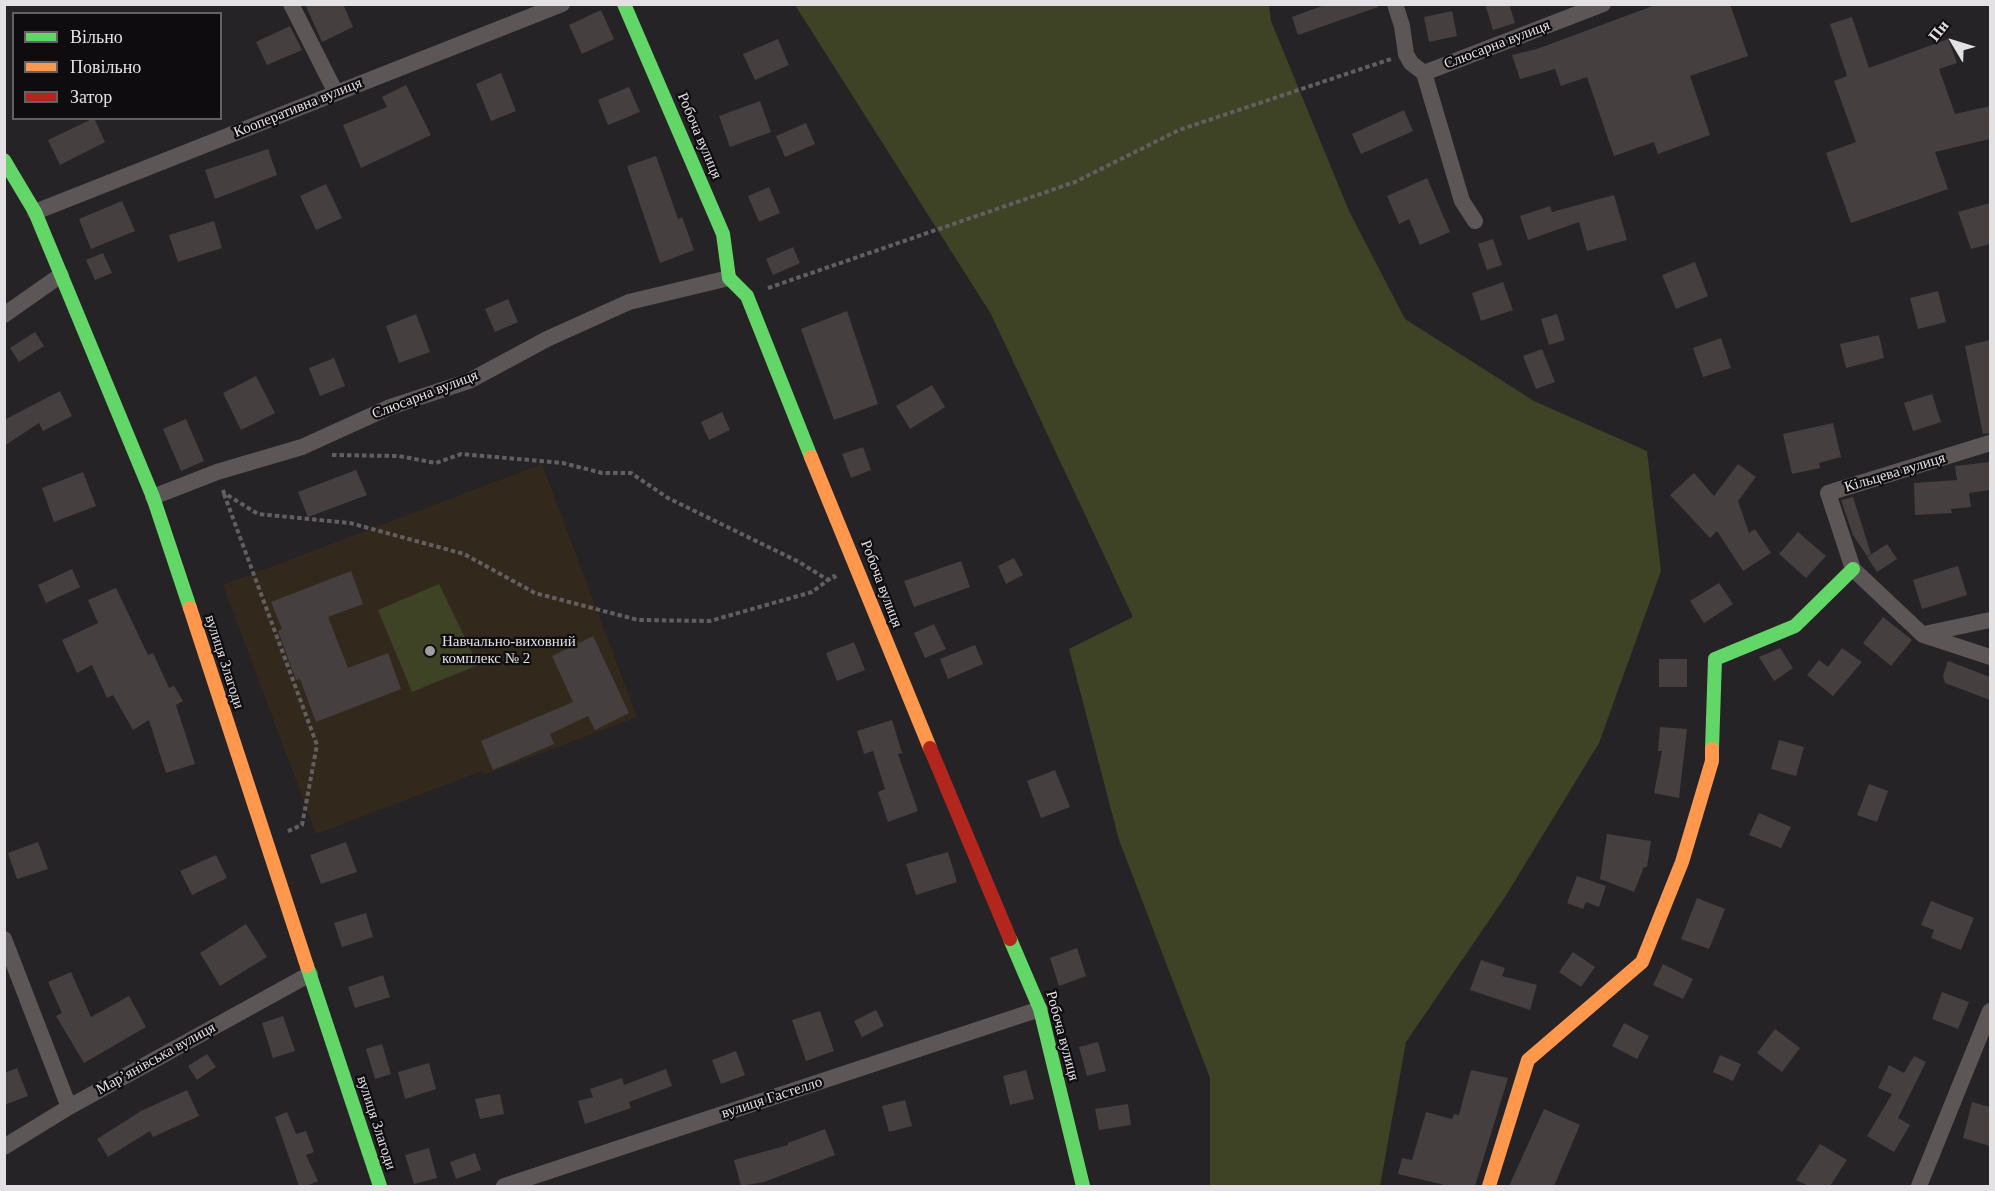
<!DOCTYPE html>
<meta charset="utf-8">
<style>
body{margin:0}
#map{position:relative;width:1995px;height:1191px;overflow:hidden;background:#252326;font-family:"Times New Roman",serif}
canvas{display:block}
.frame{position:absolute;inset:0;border:6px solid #e3e1e4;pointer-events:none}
.legend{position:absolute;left:12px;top:12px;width:210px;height:108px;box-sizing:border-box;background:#0e0c0f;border:2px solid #636164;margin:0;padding:8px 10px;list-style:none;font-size:18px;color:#e3e1e4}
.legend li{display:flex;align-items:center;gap:12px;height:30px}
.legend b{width:30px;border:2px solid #636164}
.north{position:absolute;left:1923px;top:12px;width:60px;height:60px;-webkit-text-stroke:4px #0e0c0f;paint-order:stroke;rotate:308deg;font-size:16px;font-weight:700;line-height:24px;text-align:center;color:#e3e1e4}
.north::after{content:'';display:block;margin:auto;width:21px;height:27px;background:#e3e1e4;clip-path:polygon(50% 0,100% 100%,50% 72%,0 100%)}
</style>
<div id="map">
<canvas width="1995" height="1191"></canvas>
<div class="frame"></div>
<ul class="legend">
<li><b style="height:8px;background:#63d668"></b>Вільно</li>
<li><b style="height:8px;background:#ff974d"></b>Повільно</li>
<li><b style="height:8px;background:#b3261e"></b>Затор</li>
</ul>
<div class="north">Пн</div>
</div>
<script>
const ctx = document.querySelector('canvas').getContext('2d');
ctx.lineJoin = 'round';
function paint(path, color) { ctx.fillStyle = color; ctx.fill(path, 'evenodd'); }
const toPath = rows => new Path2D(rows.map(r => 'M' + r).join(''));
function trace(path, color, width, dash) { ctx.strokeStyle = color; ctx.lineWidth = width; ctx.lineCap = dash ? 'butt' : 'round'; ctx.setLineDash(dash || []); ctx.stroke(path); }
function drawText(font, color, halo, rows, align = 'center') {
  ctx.font = font + ' "Times New Roman",serif'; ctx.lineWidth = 4.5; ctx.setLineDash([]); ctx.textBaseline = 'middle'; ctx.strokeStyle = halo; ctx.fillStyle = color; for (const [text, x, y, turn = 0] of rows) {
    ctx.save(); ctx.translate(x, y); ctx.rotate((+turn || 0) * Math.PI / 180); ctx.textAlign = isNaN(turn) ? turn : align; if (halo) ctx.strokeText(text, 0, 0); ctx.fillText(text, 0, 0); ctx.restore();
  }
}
paint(toPath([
 [542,464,637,717,484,775,482,771,316,834,223,585]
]), '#32281c');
paint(toPath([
 [795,5,1269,5,1271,21,1349,211,1405,319,1534,401,1647,451,1661,571,1599,743,1505,897,1406,1042,1380,1186,1210,1186,1210,1078,1119,840,1069,649,1133,617,991,314],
 [439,584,478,665,412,692,378,610]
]), '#3e4325');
paint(toPath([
 [305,4,343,4,353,27,322,42],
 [1327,4,1378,4,1378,7,1298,35,1292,17],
 [1485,4,1509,4,1515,23,1493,30],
 [1658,4,1730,4,1748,56,1690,76,1710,135,1658,154,1654,142,1614,156,1587,77,1561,86,1555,69,1520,79,1512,55,1537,49],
 [601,10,614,39,582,54,569,25],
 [1452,11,1457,36,1429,42,1424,17],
 [1852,17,1869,68,1948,39,1957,63,1939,69,1955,114,1990,106,1990,139,1935,152,1948,189,1851,223,1826,153,1856,142,1834,81,1847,76,1830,24],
 [290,26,302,50,267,65,256,42],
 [778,39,789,65,755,80,743,54],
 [501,73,516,111,491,121,476,84],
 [406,85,431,135,361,168,343,125,387,107,382,97],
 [629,87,640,112,608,125,598,100],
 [760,101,771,132,730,147,719,116],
 [1404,110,1413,131,1361,154,1352,134],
 [94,118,105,142,60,165,48,140],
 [806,123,815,144,785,157,776,136],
 [268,149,277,175,215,199,205,170],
 [656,156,678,219,682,217,694,250,660,263,627,166],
 [1427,178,1450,232,1420,245,1409,219,1399,224,1387,196],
 [326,184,342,218,316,230,300,196],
 [769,187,780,213,759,222,748,196],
 [1614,195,1627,240,1587,251,1579,222,1528,240,1520,216,1550,206,1552,212],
 [122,201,135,231,91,249,79,219],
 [1990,203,1990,244,1971,249,1958,212],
 [214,221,222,248,178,262,169,235],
 [1493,239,1502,265,1487,270,1478,244],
 [793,247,800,263,773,275,766,259],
 [103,253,112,273,95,280,86,260],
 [1695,262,1708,296,1676,309,1662,275],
 [1503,282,1513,310,1481,321,1472,293],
 [1938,291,1946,322,1918,329,1910,298],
 [508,299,518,322,495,332,485,309],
 [847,311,878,404,834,420,801,329],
 [416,314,430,352,399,363,386,326],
 [1557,314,1565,340,1549,345,1541,319],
 [35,332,44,346,19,362,10,348],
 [1879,335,1884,358,1846,368,1840,344],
 [1721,338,1731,368,1703,377,1693,348],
 [1990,340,1990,433,1983,434,1965,346],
 [1542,349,1555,382,1536,389,1523,356],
 [334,358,345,386,320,396,309,368],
 [256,376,275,413,241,430,223,393],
 [932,385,945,407,910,429,896,406],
 [60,391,72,416,43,431,39,423,4,446,4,420],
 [1932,394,1941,422,1913,431,1904,403],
 [722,412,730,430,709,440,701,422],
 [186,419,204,461,181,471,163,429],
 [1833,423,1841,457,1819,463,1820,468,1792,474,1783,434],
 [863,447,871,470,851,478,842,454],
 [1990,462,1990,490,1969,493,1971,507,1951,509,1952,513,1915,515,1914,483,1957,480,1955,466],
 [1738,464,1756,477,1738,501,1749,533,1755,529,1771,553,1743,571,1717,531,1710,538,1670,495,1694,473,1714,496],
 [356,470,367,495,308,517,298,492],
 [83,472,96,506,54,522,42,488],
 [1853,497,1871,554,1867,556,1853,535,1841,500],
 [1798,532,1826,556,1806,578,1779,554],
 [1887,544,1897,559,1877,572,1867,557],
 [1014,558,1023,575,1006,584,998,566],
 [961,561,970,587,914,607,904,581],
 [1958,566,1967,595,1922,609,1913,580],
 [72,569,80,587,46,603,38,585],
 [351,571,363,604,328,617,348,668,388,653,401,689,316,722,300,679,296,680,278,631,282,629,271,602],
 [1719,583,1733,604,1704,623,1690,601],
 [116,588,148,655,153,653,169,688,174,686,183,701,176,705,195,764,166,773,149,720,133,730,113,695,107,698,92,665,77,673,62,640,98,623,88,600],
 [1883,617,1912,640,1891,666,1863,643],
 [934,624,946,649,925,658,914,633],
 [593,636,629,713,595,730,588,716,550,734,554,744,493,770,481,741,573,702,552,656],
 [854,642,865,670,837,681,826,653],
 [975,645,983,664,948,679,940,659],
 [1780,648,1793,668,1774,681,1759,657],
 [1842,648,1862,662,1833,696,1807,675,1819,660,1828,667],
 [1659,659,1687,659,1687,687,1659,687],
 [1948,661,1990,677,1990,700,1945,683,1943,676],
 [892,720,902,753,898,754,918,811,888,822,878,792,885,789,873,751,864,754,857,731],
 [1660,727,1687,729,1679,798,1654,793,1662,751,1658,751],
 [1779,740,1804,747,1796,776,1771,769],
 [1055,770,1070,807,1041,818,1027,781],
 [1869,784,1888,791,1877,822,1857,815],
 [1759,813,1791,827,1781,848,1749,835],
 [1607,834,1651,841,1647,867,1644,867,1634,892,1600,879],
 [38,842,48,869,17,879,8,853],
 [346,842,357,872,321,884,310,855],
 [948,852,957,882,916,895,906,864],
 [216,855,227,878,192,895,180,871],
 [1577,876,1606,886,1599,907,1586,902,1583,909,1567,903],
 [1697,898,1725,909,1709,949,1681,939],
 [1931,901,1974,918,1961,950,1931,938,1934,930,1921,925],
 [366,913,373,937,342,947,334,923],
 [246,924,267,957,220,986,200,953],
 [1077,948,1086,976,1059,986,1050,958],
 [1573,952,1595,967,1581,987,1559,972],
 [1481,960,1505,968,1502,976,1537,985,1530,1010,1470,990],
 [1663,964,1693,979,1683,999,1653,985],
 [71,972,91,1017,129,996,146,1027,84,1063,56,1016,62,1013,48,982],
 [383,975,390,997,355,1008,348,987],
 [1942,992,1969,1002,1958,1029,1932,1019],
 [876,1010,884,1026,862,1037,854,1021],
 [820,1011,834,1051,806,1061,792,1020],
 [283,1016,295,1051,273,1058,262,1023],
 [1624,1023,1649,1036,1637,1059,1612,1046],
 [1775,1029,1800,1048,1782,1072,1757,1053],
 [1098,1042,1106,1071,1087,1076,1079,1047],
 [382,1044,391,1074,375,1079,366,1049],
 [736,1051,745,1075,721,1084,712,1060],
 [207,1054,216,1067,197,1080,188,1066],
 [1720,1055,1741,1064,1733,1081,1713,1072],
 [1914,1056,1926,1062,1898,1118,1910,1125,1894,1152,1867,1136,1892,1094,1878,1088,1889,1065,1904,1073],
 [429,1063,436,1089,405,1099,398,1072],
 [17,1068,28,1096,4,1105,4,1073],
 [666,1069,672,1086,629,1102,631,1108,585,1124,578,1101,593,1097,590,1089,622,1078,624,1085],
 [1026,1070,1034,1099,1010,1105,1003,1076],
 [1471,1070,1508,1078,1475,1186,1449,1186,1398,1174,1402,1158,1412,1160,1426,1112,1452,1119,1454,1114,1459,1115],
 [187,1090,199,1116,153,1137,150,1131,108,1157,97,1139,141,1111],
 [500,1094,504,1114,480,1119,475,1099],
 [905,1100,912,1126,889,1132,882,1106],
 [1972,1102,1990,1107,1990,1146,1963,1138],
 [1128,1104,1131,1125,1099,1130,1095,1109],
 [1544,1109,1580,1125,1554,1186,1509,1186],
 [287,1112,296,1134,306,1131,314,1152,306,1155,318,1181,306,1186,299,1186,275,1117],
 [825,1129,835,1155,764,1182,741,1186,734,1160,788,1145,788,1143],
 [1820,1144,1847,1160,1830,1186,1809,1186,1796,1180],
 [429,1148,437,1178,414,1184,405,1155],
 [475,1153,481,1170,456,1179,450,1162]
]), '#463f3f');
trace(toPath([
 [768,288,1075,182,1179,130,1391,59],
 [332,455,399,456,436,463,461,454,563,463,602,473,631,473,668,498,799,562,828,580],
 [223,490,224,493,258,514,350,523,464,554,535,593,638,620,710,621,812,592,828,580,834,576,836,579],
 [224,494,317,745,302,825,286,832]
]), '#635f60', 4, [4.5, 3]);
trace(toPath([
 [291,4,336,93],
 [1395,4,1402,26,1406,54,1411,63,1424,73,1462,201,1475,221],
 [1424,73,1603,4],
 [35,212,562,4],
 [4,315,61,275],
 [1990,443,1828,493,1853,569,1923,635,1990,657],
 [153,497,217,472,302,447,390,407,469,381,547,339,629,302,729,278],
 [1924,634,1990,620],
 [4,939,69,1107],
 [4,1147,69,1107,310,974],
 [504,1186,1040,1009],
 [1919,1186,1990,1011]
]), '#5c5656', 16);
trace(toPath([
 [624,4,723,234,729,278,747,296,811,457],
 [4,160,35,212,153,497,190,608],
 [1712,749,1715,659,1795,626,1853,569],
 [1010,939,1040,1009,1083,1186],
 [307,966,380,1186]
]), '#63d668', 14);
trace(toPath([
 [811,457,930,748],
 [190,608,307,966],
 [1489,1186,1528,1060,1642,962,1682,862,1712,761,1712,749]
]), '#ff974d', 14);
trace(toPath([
 [930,748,1010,939]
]), '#b3261e', 14);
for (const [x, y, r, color] of [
 [430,651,6,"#a09ea2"]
]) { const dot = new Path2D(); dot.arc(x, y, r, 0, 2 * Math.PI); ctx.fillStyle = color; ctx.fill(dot); trace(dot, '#0e0c0f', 2); }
drawText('15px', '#e3e1e4', '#0e0c0f', [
 ["Слюсарна вулиця",1497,45,-21],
 ["Кооперативна вулиця",298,108,-22],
 ["Робоча вулиця",699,136,67],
 ["Слюсарна вулиця",425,395,-21],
 ["Кільцева вулиця",1895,473,-17],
 ["Робоча вулиця",881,584,69],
 ["вулиця Злагоди",224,662,72],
 ["Робоча вулиця",1062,1036,75],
 ["Мар’янівська вулиця",156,1059,-29],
 ["вулиця Гастелло",772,1098,-18],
 ["вулиця Злагоди",376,1123,72]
]);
drawText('15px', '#e3e1e4', '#0e0c0f', [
 ["Навчально-виховний",442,642],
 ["комплекс № 2",442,659]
], 'left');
</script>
